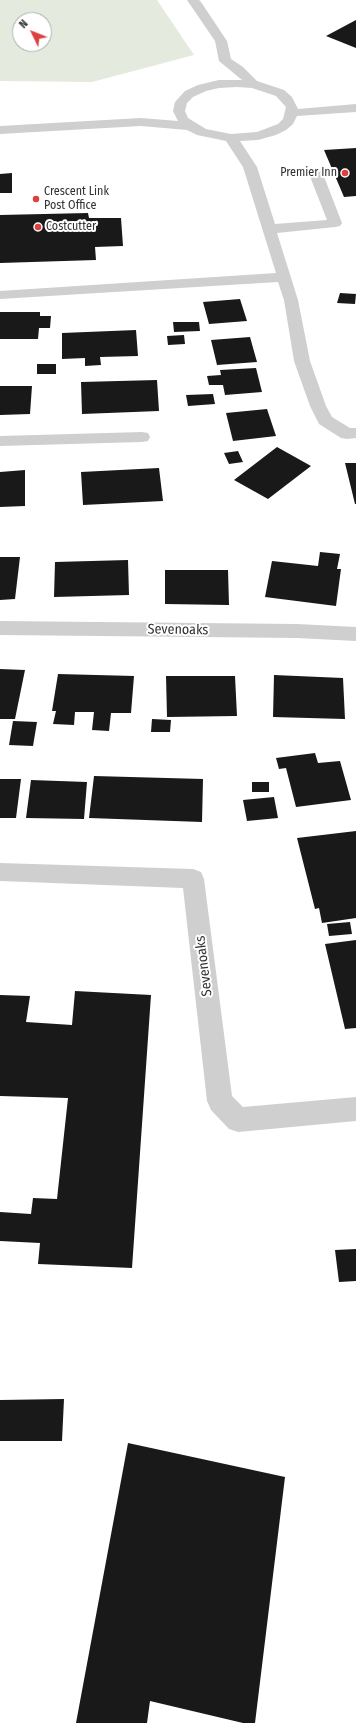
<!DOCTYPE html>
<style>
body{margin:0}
#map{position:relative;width:356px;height:1723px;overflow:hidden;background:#fff;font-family:"Fira Sans Condensed",sans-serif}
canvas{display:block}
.north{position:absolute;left:12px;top:12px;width:40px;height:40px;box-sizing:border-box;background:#fff;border:1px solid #adadad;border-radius:50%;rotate:313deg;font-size:11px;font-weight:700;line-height:16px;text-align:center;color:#323232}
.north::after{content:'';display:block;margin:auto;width:14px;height:18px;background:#dd4041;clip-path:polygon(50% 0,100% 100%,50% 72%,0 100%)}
</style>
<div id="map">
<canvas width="356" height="1723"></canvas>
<div class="north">N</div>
</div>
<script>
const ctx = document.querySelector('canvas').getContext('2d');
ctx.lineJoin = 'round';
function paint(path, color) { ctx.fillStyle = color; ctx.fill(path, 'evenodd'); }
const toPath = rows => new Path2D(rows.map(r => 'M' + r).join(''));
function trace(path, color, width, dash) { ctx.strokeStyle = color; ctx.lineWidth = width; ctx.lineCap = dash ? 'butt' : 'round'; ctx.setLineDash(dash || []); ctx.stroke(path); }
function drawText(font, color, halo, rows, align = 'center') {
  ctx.font = font + ' "Fira Sans Condensed",sans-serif'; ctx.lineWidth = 4; ctx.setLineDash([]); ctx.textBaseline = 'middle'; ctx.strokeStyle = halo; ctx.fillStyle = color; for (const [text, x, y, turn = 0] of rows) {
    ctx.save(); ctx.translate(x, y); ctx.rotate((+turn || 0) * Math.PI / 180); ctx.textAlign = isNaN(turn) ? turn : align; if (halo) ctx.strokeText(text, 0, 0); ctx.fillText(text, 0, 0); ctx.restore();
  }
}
paint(toPath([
 [0,0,157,0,194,55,92,82,0,81],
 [20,20,44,20,44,44,20,44]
]), '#e4eade');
paint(toPath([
 [356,20,356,48,326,36],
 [356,148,356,196,344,197,324,150],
 [12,173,12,193,0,193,0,174],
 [88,213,89,218,121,218,123,246,95,247,96,260,0,263,0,215],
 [340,293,356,294,355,304,337,303],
 [240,299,247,321,209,324,203,302],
 [0,312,40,312,40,316,51,316,50,328,39,328,38,339,0,339],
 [173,322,199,322,200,331,174,332],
 [136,330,138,356,100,357,101,365,85,366,85,358,62,359,62,333],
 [184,335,185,344,168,345,167,336],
 [250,337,257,362,217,365,211,340],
 [37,364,56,364,56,374,37,374],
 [256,368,262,392,225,395,223,385,209,385,207,376,221,375,220,370],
 [157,380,159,411,82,414,81,382],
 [0,386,32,386,30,414,0,415],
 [213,394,215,404,188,406,186,395],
 [267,409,276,436,233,441,226,413],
 [277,447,311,466,268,499,234,480],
 [238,451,243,462,229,464,224,453],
 [345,463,356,463,356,504,355,504],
 [159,468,163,501,83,505,81,472],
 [25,470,25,506,0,507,0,472],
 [320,552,340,554,337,569,341,569,336,606,265,597,272,561,318,566],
 [0,557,20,557,15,599,0,600],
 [128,560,129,595,54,597,55,562],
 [165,570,228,570,229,605,165,604],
 [0,669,25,670,15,719,0,719],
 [58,674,134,676,131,713,111,713,109,731,92,730,94,712,75,712,74,725,53,724,56,711,52,711],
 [274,675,343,678,345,719,273,717],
 [166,676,235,676,237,716,167,717],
 [152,719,171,720,170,732,151,732],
 [13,721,37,722,33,746,9,745],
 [315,753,318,763,340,761,351,800,296,807,286,768,279,769,276,758],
 [94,776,203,779,202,822,89,818],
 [0,779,21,779,16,818,0,818],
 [31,780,87,782,84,819,26,818],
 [252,782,269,782,269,792,252,792],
 [274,797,278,818,247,821,243,800],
 [356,831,356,918,322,923,319,908,315,909,297,838],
 [350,922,352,934,329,936,327,924],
 [356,940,356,1028,345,1029,325,944],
 [75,991,151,995,132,1268,38,1264,40,1243,0,1241,0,1212,31,1214,33,1198,57,1199,68,1098,0,1096,0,995,30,996,26,1022,72,1025],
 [356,1249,356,1281,339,1282,335,1250],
 [64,1399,62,1441,0,1441,0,1400],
 [128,1443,285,1477,255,1723,243,1723,150,1701,147,1723,76,1723]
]), '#191919');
paint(toPath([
 [187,0,199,0,201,2,227,41,231,59,243,67,257,81,284,90,292,97,298,109,356,104,356,112,297,116,293,124,286,130,276,135,258,140,240,141,257,167,275,224,327,220,309,174,311,171,316,170,321,171,323,174,342,223,340,226,335,227,277,233,298,300,310,361,326,406,332,417,350,428,356,428,356,438,347,439,341,438,319,424,310,406,294,361,284,300,278,282,0,299,0,291,276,273,243,167,226,141,197,135,187,130,141,126,0,134,0,126,141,118,178,121,173,111,175,102,185,91,198,85,219,80,242,80,219,61,215,41,187,0],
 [237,87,252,88,276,96,286,107,283,119,278,124,257,132,231,134,206,129,188,118,185,111,187,103,193,97,206,91,219,88,237,87],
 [142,432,148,433,150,437,148,441,142,442,0,446,0,436,142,432],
 [0,621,297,624,356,627,356,641,297,638,0,635,0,621],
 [0,863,193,869,201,872,204,879,232,1096,243,1107,356,1097,356,1121,238,1132,229,1129,211,1110,207,1101,183,888,0,881,0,863]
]), '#cfcfcf');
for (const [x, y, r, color] of [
 [345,173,4,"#dd4041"],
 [36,199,4,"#dd4041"],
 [38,227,4,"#dd4041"]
]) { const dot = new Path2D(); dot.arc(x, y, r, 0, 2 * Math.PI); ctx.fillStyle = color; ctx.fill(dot); trace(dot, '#fff', 1.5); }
drawText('12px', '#323232', '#fff', [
 ["Premier Inn",337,173,"right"],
 ["Crescent Link",44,192],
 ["Post Office",44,206],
 ["Costcutter",46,227]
], 'left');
drawText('14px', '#323232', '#fff', [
 ["Sevenoaks",178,630,1],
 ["Sevenoaks",204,966,-97]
]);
</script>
